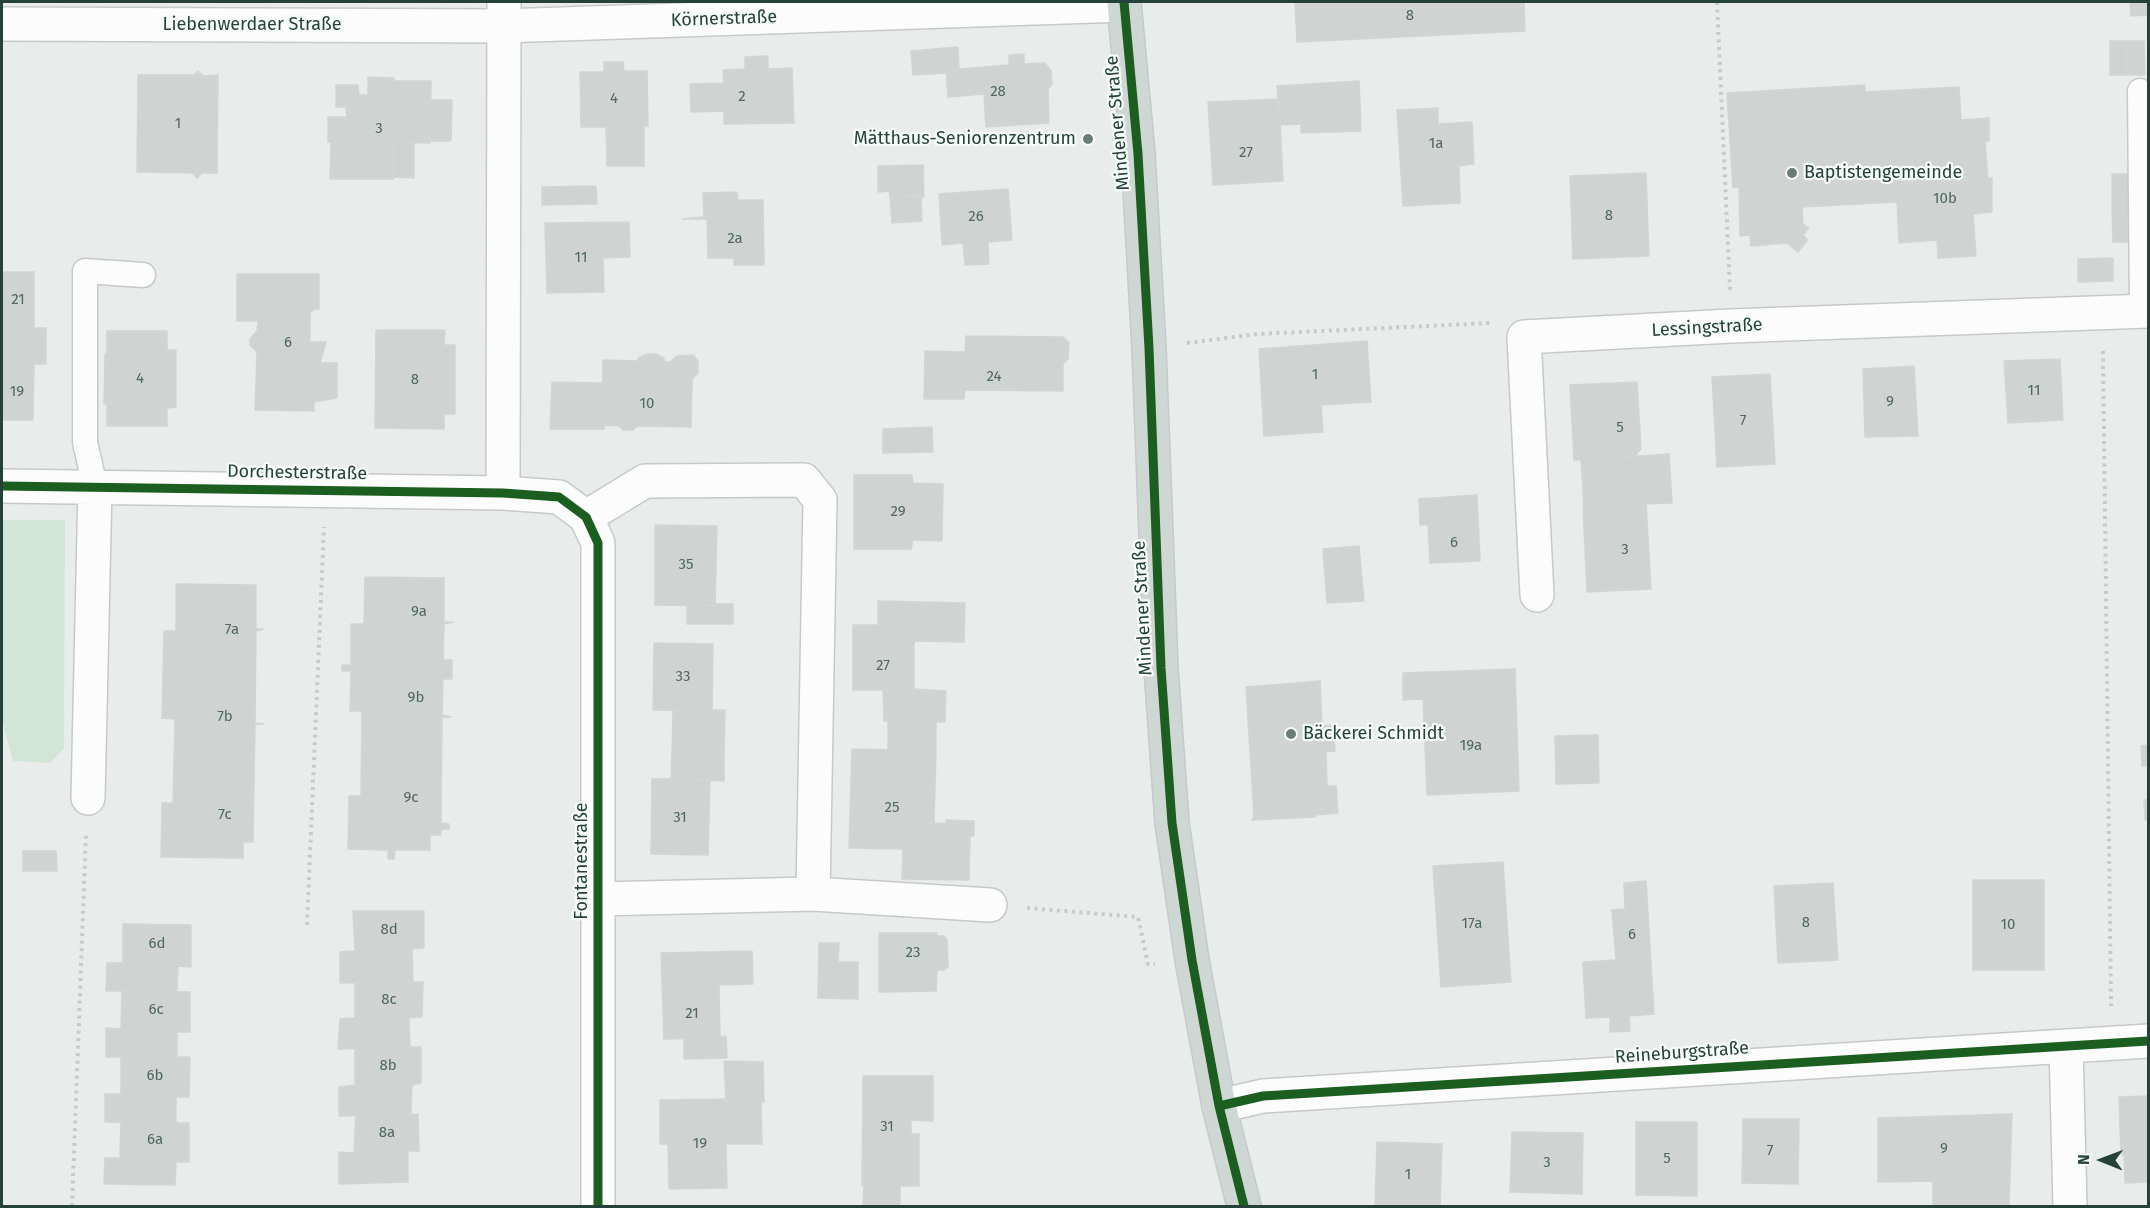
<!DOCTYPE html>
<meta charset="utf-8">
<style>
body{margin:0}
#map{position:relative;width:2150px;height:1208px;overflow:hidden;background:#e8edeb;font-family:"Fira Sans",sans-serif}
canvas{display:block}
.frame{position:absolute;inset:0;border:3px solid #24423a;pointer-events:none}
.north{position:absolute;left:2072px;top:1130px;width:60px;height:60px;-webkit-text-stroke:4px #f7fbf9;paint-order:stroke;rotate:271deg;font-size:16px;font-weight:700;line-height:24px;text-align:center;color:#24423a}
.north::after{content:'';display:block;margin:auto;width:21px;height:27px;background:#24423a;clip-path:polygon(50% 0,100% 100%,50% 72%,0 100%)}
</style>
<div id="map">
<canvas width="2150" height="1208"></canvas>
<div class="frame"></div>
<div class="north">N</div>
</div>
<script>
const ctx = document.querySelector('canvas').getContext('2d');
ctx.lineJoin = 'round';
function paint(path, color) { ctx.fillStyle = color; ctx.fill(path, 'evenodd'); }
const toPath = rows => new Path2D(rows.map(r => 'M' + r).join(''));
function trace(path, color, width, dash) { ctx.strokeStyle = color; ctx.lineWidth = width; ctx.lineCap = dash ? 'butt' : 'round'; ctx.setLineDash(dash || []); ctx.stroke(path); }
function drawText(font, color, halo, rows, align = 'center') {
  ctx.font = font + ' "Fira Sans",sans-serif'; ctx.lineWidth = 4.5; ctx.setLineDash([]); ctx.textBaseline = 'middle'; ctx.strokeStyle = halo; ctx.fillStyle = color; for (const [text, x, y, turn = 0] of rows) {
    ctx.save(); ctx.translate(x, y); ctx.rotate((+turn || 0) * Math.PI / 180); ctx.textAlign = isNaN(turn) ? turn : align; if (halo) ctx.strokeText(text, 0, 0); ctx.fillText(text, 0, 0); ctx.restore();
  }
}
paint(toPath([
 [2,520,65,520,64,748,50,763,13,761,2,719]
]), '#d1e6d8');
const building = toPath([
 [1295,2,1524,2,1525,31,1297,42,1295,2],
 [2130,2,2148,2,2148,15,2131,16,2130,2],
 [2110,41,2127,41,2127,75,2110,75,2110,41],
 [2127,41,2144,41,2145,75,2127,75,2127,41],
 [958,47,959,69,946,70,946,73,913,75,911,51,958,47],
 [1024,54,1024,64,1045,63,1051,71,1052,84,1048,89,1049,123,986,127,984,94,948,97,946,70,1009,65,1009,55,1024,54],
 [768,56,768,69,792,68,794,123,724,124,724,111,691,112,690,84,724,83,723,70,745,69,745,57,768,56],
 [604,62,623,62,624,71,647,71,648,126,644,126,644,166,607,166,606,127,581,127,580,72,604,72,604,62],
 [198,71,203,76,218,75,217,173,202,173,197,178,193,173,137,172,138,75,194,75,198,71],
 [368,77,394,78,394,81,431,81,430,143,393,142,393,179,330,179,331,142,328,142,328,117,347,117,346,107,336,107,336,85,358,85,359,95,368,95,368,77],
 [1359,81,1361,131,1301,133,1301,124,1280,125,1277,86,1359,81],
 [1865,85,1865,92,1959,87,1961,120,1989,118,1989,141,1985,141,1988,179,1992,178,1992,212,1973,214,1976,256,1938,258,1937,240,1899,243,1897,202,1802,207,1803,224,1809,228,1803,235,1808,240,1798,252,1787,243,1751,246,1750,235,1740,236,1739,187,1733,188,1727,93,1865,85],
 [1279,99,1283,181,1213,185,1208,102,1279,99],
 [430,100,452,100,451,141,430,141,430,100],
 [1438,108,1438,124,1472,122,1474,164,1459,166,1460,203,1403,206,1397,110,1438,108],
 [393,142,414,143,414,178,393,177,393,142],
 [923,165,924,197,890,197,889,191,878,192,878,166,923,165],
 [1646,173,1649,256,1573,259,1570,176,1646,173],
 [2112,174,2129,174,2130,208,2112,208,2112,174],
 [596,186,597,204,542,205,542,187,596,186],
 [1008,189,1012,240,988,242,989,264,965,265,963,243,942,245,939,194,1008,189],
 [737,192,738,200,763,200,764,265,734,265,734,258,708,258,707,219,682,219,704,217,703,193,737,192],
 [921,195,922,221,892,223,890,197,921,195],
 [2112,208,2130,208,2131,242,2113,242,2112,208],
 [629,222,630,257,603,258,604,292,547,293,545,223,629,222],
 [2113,258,2113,281,2078,282,2078,259,2113,258],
 [2,272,34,272,34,328,2,328,2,272],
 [237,274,319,274,319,309,314,309,310,313,310,342,326,342,320,363,337,363,337,398,314,402,314,411,255,410,257,352,250,345,250,339,257,331,258,321,237,321,237,274],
 [2,328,46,328,46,364,2,364,2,328],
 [376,330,445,330,444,345,455,345,455,414,444,414,444,429,375,428,376,330],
 [107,331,167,331,167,350,176,350,176,407,167,408,167,426,107,426,107,404,104,404,105,354,107,353,107,331],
 [966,336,1063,337,1069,343,1068,359,1063,364,1063,391,965,390,964,399,924,399,925,351,965,352,966,336],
 [1367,341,1371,402,1321,405,1323,432,1264,436,1259,349,1367,341],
 [647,354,656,354,664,358,664,362,670,362,677,356,693,355,698,361,698,373,692,379,691,427,638,426,633,430,623,430,619,426,602,425,603,360,638,361,638,358,647,354],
 [2060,359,2063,420,2008,423,2004,361,2060,359],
 [2,364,34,365,33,420,2,420,2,364],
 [1914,366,1918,436,1865,437,1863,369,1914,366],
 [1770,374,1775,464,1717,467,1712,377,1770,374],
 [552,382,602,383,602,425,604,425,604,429,550,429,552,382],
 [1637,382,1641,449,1633,458,1574,460,1570,385,1637,382],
 [932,427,933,452,883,453,883,429,932,427],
 [1669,454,1672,503,1584,506,1581,460,1669,454],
 [854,475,912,475,913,483,943,484,942,541,913,540,911,549,854,549,854,475],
 [1477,495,1480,561,1430,563,1428,525,1420,525,1419,499,1477,495],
 [1646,503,1651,589,1587,592,1583,506,1646,503],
 [655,525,717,526,715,606,655,605,655,525],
 [1359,546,1364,601,1327,603,1323,549,1359,546],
 [365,577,444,578,444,622,453,622,444,624,443,660,452,660,452,679,443,679,442,715,451,717,442,717,441,823,449,824,449,829,441,829,441,835,430,835,430,850,395,850,394,859,388,859,388,850,348,849,349,796,361,796,362,711,350,711,351,671,342,671,342,665,351,665,351,624,364,624,365,577],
 [176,584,256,585,256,629,264,629,256,631,255,723,264,724,255,724,253,842,243,842,243,858,161,857,162,803,173,803,175,719,162,718,164,631,176,631,176,584],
 [878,601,965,603,964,642,914,641,914,690,853,690,853,625,878,625,878,601],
 [715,604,733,604,733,624,687,624,687,606,715,604],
 [654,643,713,644,712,711,653,710,654,643],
 [1515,669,1519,791,1427,795,1423,699,1403,700,1403,673,1515,669],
 [1320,681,1322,726,1333,725,1335,751,1326,752,1327,786,1336,786,1338,813,1315,815,1315,817,1252,820,1254,817,1246,687,1320,681],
 [914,689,946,691,945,722,884,721,883,690,914,689],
 [712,710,725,710,724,755,672,753,673,711,712,710],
 [888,721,936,722,936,751,888,750,888,721],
 [1598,735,1599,783,1556,784,1555,736,1598,735],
 [2148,745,2148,766,2142,766,2141,746,2148,745],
 [852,749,936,751,934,823,946,824,946,820,974,821,974,836,970,836,969,880,902,879,903,849,849,848,852,749],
 [672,753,724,755,724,781,671,779,672,753],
 [652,779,710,779,708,855,651,854,652,779],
 [2148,799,2148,820,2145,820,2144,800,2148,799],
 [23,851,56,851,57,871,23,871,23,851],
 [1503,862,1511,982,1441,987,1433,866,1503,862],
 [1973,880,2044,880,2044,970,1973,970,1973,880],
 [1646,881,1654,1014,1629,1016,1630,1031,1610,1032,1610,1017,1586,1018,1583,962,1616,960,1612,910,1625,909,1624,883,1646,881],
 [1833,883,1838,960,1778,963,1774,886,1833,883],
 [353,911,424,911,424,948,412,949,413,982,340,983,340,952,355,951,353,911],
 [123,924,191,925,191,967,178,966,177,991,106,991,107,963,123,963,123,924],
 [879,933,937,933,937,936,944,936,947,940,948,967,944,970,937,970,936,991,879,992,879,933],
 [819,943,839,943,838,962,858,962,858,999,818,998,819,943],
 [752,951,753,984,719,985,720,1038,664,1039,661,953,752,951],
 [355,982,423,982,422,1017,409,1018,410,1047,338,1049,340,1019,355,1018,355,982],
 [122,991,190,992,190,1032,177,1032,177,1057,106,1057,106,1028,121,1029,122,991],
 [726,1036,727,1058,684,1059,684,1039,720,1038,720,1037,726,1036],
 [421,1047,421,1083,412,1085,411,1114,339,1116,339,1087,355,1085,355,1048,421,1047],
 [121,1057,190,1057,189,1097,176,1097,176,1123,105,1122,105,1094,121,1094,121,1057],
 [724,1061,763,1062,764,1102,726,1102,724,1061],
 [863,1076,933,1076,933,1121,911,1120,911,1134,919,1134,919,1186,862,1185,863,1076],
 [2148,1096,2148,1182,2125,1183,2124,1155,2121,1154,2119,1097,2148,1096],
 [660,1100,725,1099,726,1102,761,1101,762,1144,726,1144,727,1188,669,1189,668,1144,660,1144,660,1100],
 [418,1114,419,1151,408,1151,408,1182,339,1184,339,1152,354,1153,356,1115,418,1114],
 [2012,1114,2009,1206,1933,1206,1933,1181,1878,1182,1878,1118,2012,1114],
 [1743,1119,1799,1119,1798,1184,1742,1183,1743,1119],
 [121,1122,189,1123,189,1162,176,1162,175,1185,104,1184,105,1158,120,1158,121,1122],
 [1636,1122,1697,1122,1697,1196,1636,1195,1636,1122],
 [1512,1132,1583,1133,1582,1194,1510,1192,1512,1132],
 [1377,1142,1442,1144,1440,1206,1375,1206,1377,1142],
 [864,1185,900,1186,900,1206,863,1206,864,1185]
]);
paint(building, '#cfd4d2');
trace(building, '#d1d6d4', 1.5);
const service = toPath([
 [2140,91,2142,311],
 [95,487,85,442,85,271,143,275]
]);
const minor = toPath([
 [2,24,503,26,1124,5],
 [2,486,503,493,559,497,586,517,598,543,598,1206],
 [503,493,504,2],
 [586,517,645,481,804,480,820,500,813,894],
 [1537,595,1524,337,1731,326,2148,311],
 [88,798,95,487],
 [599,899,813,894,990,905],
 [2066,1046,2070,1206],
 [1219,1106,1263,1096,2148,1041]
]);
const primary = toPath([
 [1124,2,1138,154,1149,348,1161,668,1172,823,1192,960,1219,1106,1244,1206]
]);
trace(service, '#c5cac8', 27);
trace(minor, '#c5cac8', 36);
trace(primary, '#c3ccc9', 36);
trace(toPath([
 [1717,2,1730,290],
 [1187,343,1257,334,1491,323],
 [2103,351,2111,1006],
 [1027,908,1138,917,1148,964,1155,964],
 [307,925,324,527],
 [72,1206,86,834]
]), '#c3ccca', 4, [3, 4.5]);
trace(service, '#fcfcfc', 24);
trace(minor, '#fcfcfc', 33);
trace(primary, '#cfd7d5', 33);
trace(toPath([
 [1124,2,1138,154,1149,348,1161,668,1172,823,1192,960,1219,1106,1244,1206],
 [2,486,503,493,559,497,586,517,598,543,598,1206],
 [1219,1106,1263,1096,2148,1041]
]), '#1b5e20', 9);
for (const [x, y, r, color] of [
 [1088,139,6,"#697e78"],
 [1792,173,6,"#697e78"],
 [1291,734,6,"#697e78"]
]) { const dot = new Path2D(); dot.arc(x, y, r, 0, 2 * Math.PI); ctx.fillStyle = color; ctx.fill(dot); trace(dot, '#f7fbf9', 2); }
drawText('15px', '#506761', null, [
 ["8",1410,16],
 ["28",998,92],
 ["2",742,97],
 ["4",614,99],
 ["1",178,124],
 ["3",379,129],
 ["1a",1436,144],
 ["27",1246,153],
 ["10b",1945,199],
 ["8",1609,216],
 ["26",976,217],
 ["2a",735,239],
 ["11",581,258],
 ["21",18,300],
 ["6",288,343],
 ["1",1315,375],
 ["24",994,377],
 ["4",140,379],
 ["8",415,380],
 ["11",2034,391],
 ["19",17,392],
 ["9",1890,402],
 ["10",647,404],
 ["7",1743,421],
 ["5",1620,428],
 ["29",898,512],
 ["6",1454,543],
 ["3",1625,550],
 ["35",686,565],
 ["9a",419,612],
 ["7a",232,630],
 ["27",883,666],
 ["33",683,677],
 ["9b",416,698],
 ["7b",225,717],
 ["19a",1471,746],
 ["9c",411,798],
 ["25",892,808],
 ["7c",225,815],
 ["31",680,818],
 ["8",1806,923],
 ["17a",1472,924],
 ["10",2008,925],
 ["8d",389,930],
 ["6",1632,935],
 ["6d",157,944],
 ["23",913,953],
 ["8c",389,1000],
 ["6c",156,1010],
 ["21",692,1014],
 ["8b",388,1066],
 ["6b",155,1076],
 ["31",887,1127],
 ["8a",387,1133],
 ["6a",155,1140],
 ["19",700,1144],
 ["9",1944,1149],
 ["7",1770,1151],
 ["5",1667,1159],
 ["3",1547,1163],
 ["1",1408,1175]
]);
drawText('18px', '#24423a', '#f7fbf9', [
 ["Körnerstraße",724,19,-2],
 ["Liebenwerdaer Straße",252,25],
 ["Mindener Straße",1118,123,-95],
 ["Lessingstraße",1707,328,-3],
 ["Dorchesterstraße",297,473,1],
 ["Mindener Straße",1143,608,-93],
 ["Fontanestraße",582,861,-90],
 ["Reineburgstraße",1682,1053,-4]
]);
drawText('18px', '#24423a', '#f7fbf9', [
 ["Mätthaus-Seniorenzentrum",1076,139,"right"],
 ["Baptistengemeinde",1804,173],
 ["Bäckerei Schmidt",1303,734]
], 'left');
</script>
